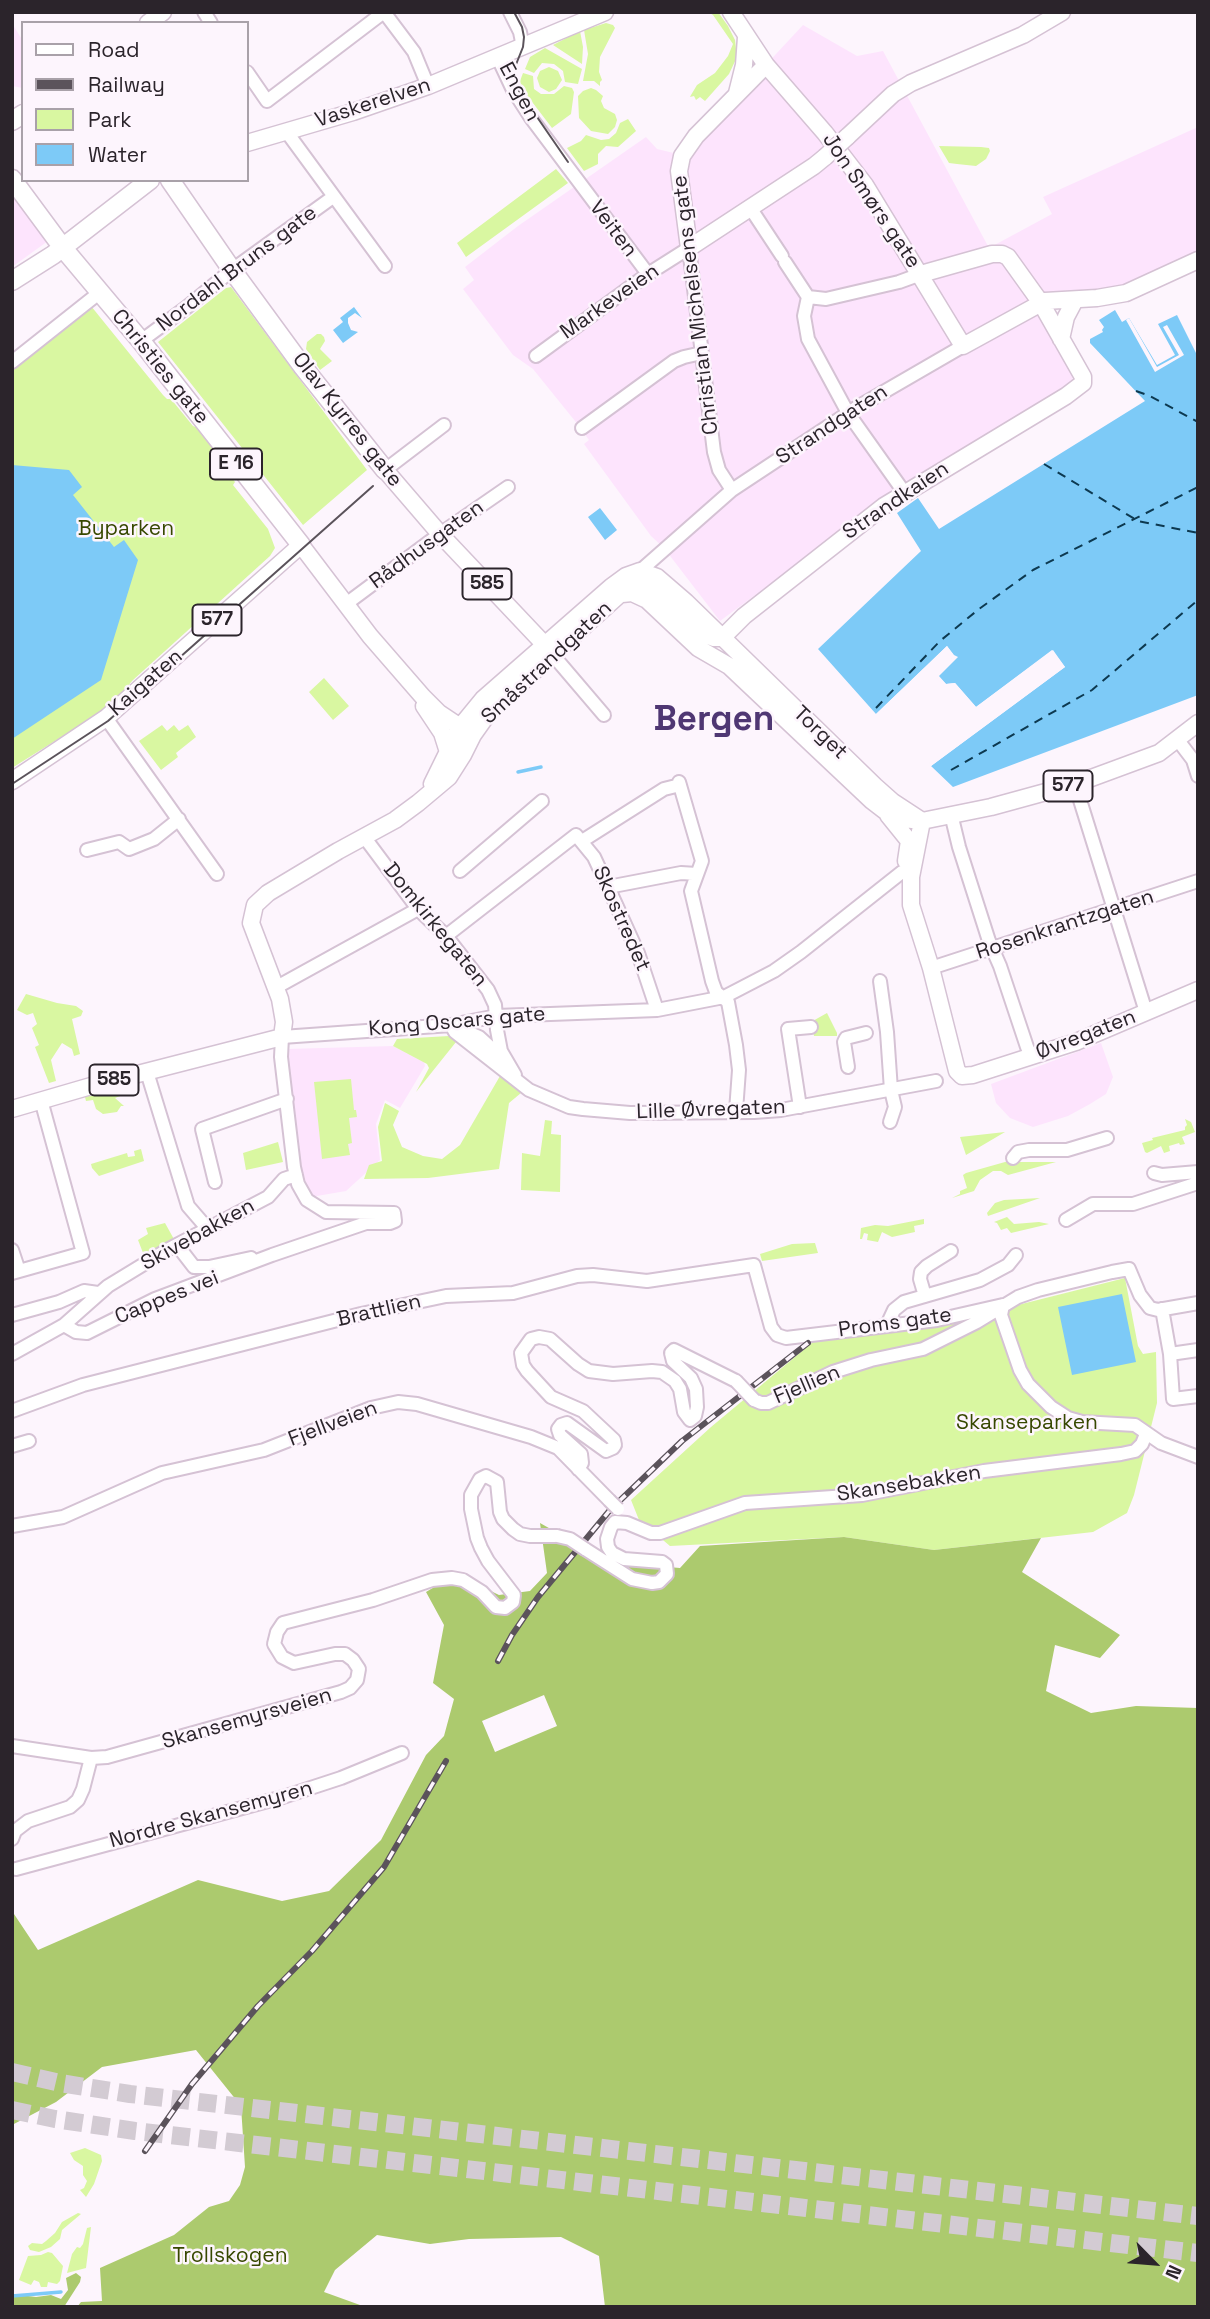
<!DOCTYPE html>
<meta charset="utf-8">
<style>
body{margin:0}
#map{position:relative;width:1210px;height:2319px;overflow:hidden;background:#fdf5fd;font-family:"Space Grotesk",sans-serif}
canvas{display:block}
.frame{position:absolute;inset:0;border:14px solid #2b242b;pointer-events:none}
.legend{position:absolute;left:21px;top:21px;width:228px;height:161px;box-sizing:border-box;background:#fdf5fd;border:2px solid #a9a1a9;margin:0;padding:9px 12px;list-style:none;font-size:21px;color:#2b242b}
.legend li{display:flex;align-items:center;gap:14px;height:35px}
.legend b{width:35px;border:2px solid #a9a1a9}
.north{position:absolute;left:1119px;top:2228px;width:70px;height:70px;-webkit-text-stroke:5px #fdf5fd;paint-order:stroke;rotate:115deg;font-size:19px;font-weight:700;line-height:28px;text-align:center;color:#2b242b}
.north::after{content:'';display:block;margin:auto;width:24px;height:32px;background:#2b242b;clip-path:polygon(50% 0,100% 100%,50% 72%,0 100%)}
</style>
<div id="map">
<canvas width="1210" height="2319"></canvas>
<div class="frame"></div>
<ul class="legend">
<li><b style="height:9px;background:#fff"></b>Road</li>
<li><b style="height:9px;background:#5b535b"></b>Railway</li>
<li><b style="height:19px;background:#d9f7a1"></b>Park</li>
<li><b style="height:19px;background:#7dcaf7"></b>Water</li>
</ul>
<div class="north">N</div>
</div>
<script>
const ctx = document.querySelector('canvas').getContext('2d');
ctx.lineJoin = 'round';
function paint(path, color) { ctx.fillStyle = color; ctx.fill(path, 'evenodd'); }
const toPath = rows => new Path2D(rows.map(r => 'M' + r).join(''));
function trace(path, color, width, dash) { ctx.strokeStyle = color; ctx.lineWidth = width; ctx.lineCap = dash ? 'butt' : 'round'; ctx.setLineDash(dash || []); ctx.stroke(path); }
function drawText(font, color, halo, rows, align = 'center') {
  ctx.font = font + ' "Space Grotesk",sans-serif'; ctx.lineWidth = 5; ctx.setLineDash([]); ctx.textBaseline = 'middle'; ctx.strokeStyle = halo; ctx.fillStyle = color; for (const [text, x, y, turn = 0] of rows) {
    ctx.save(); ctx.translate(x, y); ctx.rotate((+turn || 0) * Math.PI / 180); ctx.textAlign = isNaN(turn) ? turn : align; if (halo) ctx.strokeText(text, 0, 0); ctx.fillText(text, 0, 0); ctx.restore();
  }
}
paint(toPath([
 [13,25,23,41,23,88,12,86],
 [803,25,857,56,883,51,989,248,1052,214,1043,197,1198,127,1198,255,1136,286,1043,306,1073,375,1072,381,1066,389,880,503,720,621,664,548,651,536,584,444,589,440,575,421,533,369,513,355,463,289,474,280,465,267,518,226,646,137,657,149,682,155],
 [12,194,48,241,12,267],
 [1101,1043,1113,1077,1106,1094,1090,1104,1068,1116,1033,1127,1010,1118,996,1103,991,1084],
 [393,1046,424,1062,425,1066,400,1108,385,1100,376,1124,380,1160,346,1191,311,1197,300,1164,287,1049]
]), '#fde4fd');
paint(toPath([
 [708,12,718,12,728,26,735,40,737,57,729,74,705,101,700,97,696,100,694,96,690,97,691,95,697,85,715,73,728,56,733,44,713,15],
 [606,23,613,25,615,28,600,57,599,72,602,80,600,82,600,86,594,81,583,81,588,54,584,30],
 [580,31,583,47,582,64,553,45],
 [545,48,582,69,578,84,565,82,563,71,554,64,542,63,534,73,525,69,530,57],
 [549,67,558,71,562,80,556,89,549,92,540,87,537,78,540,71],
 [523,73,533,76,534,89,541,94,554,94,564,86,572,88,574,92,571,114,552,128,523,90,520,81],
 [591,88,596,90,603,96,601,101,604,108,615,114,617,120,615,127,608,134,591,131,579,118,578,96,583,91],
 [628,119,636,131,618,147,606,146,598,154,598,164,584,171,567,148,581,141,586,135,601,140,609,139,616,133,620,123],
 [939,146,981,147,989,148,990,151,986,159,976,166,957,164,949,163],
 [556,169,568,183,466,257,457,243],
 [231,287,367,470,303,525,158,342,226,288],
 [91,306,163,395,167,399,171,399,193,426,201,429,216,449,218,460,235,482,233,485,268,529,275,548,270,556,133,680,109,707,12,768,12,370,52,336],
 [317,334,321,334,324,337,325,341,320,349,332,361,320,370,306,349,307,342],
 [324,678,349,706,333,720,309,692],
 [162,725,167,731,174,725,179,731,188,725,196,737,176,753,178,757,161,770,139,741],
 [26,994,57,1003,76,1006,83,1011,81,1016,72,1019,80,1054,74,1056,72,1049,62,1043,51,1060,56,1081,49,1083,35,1047,39,1045,32,1028,37,1024,33,1013,27,1015,17,1010],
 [827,1013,837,1033,837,1036,814,1036,811,1022],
 [449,1036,456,1042,416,1092,429,1068,427,1064,393,1046,397,1039],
 [500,1076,521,1093,509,1103,499,1169,428,1178,364,1179,369,1165,382,1161,378,1127,385,1103,399,1111,393,1125,402,1147,423,1156,442,1159,460,1145],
 [351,1079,354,1110,356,1110,357,1117,349,1118,352,1143,348,1144,350,1155,322,1159,314,1082],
 [100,1093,123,1093,123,1095,115,1098,124,1106,121,1106,117,1112,103,1114,96,1109,93,1100,86,1101,85,1097],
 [1185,1119,1191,1122,1195,1132,1182,1137,1185,1144,1180,1145,1179,1143,1169,1146,1170,1151,1164,1153,1161,1146,1147,1153,1145,1152,1142,1143,1153,1140,1152,1138,1185,1130,1185,1127,1187,1125],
 [545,1120,552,1121,551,1134,561,1135,560,1192,521,1190,522,1153,540,1156],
 [1005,1132,966,1155,960,1137],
 [278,1142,283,1162,246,1170,243,1153],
 [141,1149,144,1161,99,1176,92,1168,91,1164,127,1153,128,1157,135,1156,134,1151],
 [1005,1162,1056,1162,1008,1175,1001,1171,993,1171,980,1180,974,1191,952,1198,960,1194,960,1191,967,1188,963,1175,966,1173],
 [1040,1198,988,1216,987,1213,995,1203,1004,1200],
 [1007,1217,1014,1224,1039,1222,1049,1224,1011,1233,1007,1228,1001,1230,997,1223,994,1222],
 [924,1219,924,1224,914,1226,915,1232,892,1237,882,1232,878,1242,867,1240,868,1234,864,1233,862,1239,860,1239,861,1228,875,1225,888,1226],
 [165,1223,175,1241,145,1258,138,1240,148,1234,146,1228],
 [815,1243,818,1253,762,1261,760,1254,792,1244],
 [1125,1278,1138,1346,1143,1354,1156,1352,1157,1403,1134,1495,1127,1513,1093,1532,934,1550,844,1537,670,1546,639,1520,631,1500,711,1427,813,1342,998,1310],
 [85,2148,101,2155,102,2161,94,2184,86,2197,80,2190,84,2188,87,2181,83,2175,83,2166,74,2160,70,2153],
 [78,2213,81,2214,62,2230,60,2239,51,2247,39,2252,30,2250,28,2246,32,2243,42,2244,46,2241,55,2233,62,2222],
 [91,2227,86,2268,67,2273,72,2254,77,2247,80,2248,83,2244,87,2228],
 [48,2252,52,2253,63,2266,60,2281,57,2284,48,2282,47,2287,41,2287,39,2282,34,2280,31,2285,19,2280,28,2256,41,2255]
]), '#d9f7a1');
paint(toPath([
 [540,1523,609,1562,680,1568,700,1546,844,1537,934,1550,1041,1538,1022,1572,1120,1635,1100,1658,1055,1645,1046,1691,1091,1713,1136,1706,1198,1708,1198,2307,605,2307,599,2256,561,2237,469,2239,430,2244,377,2235,335,2270,324,2292,360,2305,359,2307,77,2307,81,2302,102,2301,100,2268,174,2235,209,2207,229,2201,240,2185,245,2167,241,2106,196,2050,102,2067,56,2102,12,2125,12,1911,38,1950,198,1880,282,1901,329,1891,381,1840,426,1755,444,1736,454,1699,433,1683,444,1625,426,1592,456,1574,499,1595,530,1591,547,1573],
 [544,1695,557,1726,495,1752,482,1721],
 [76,2273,81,2277,80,2282,64,2307,12,2307,12,2294,36,2297,51,2295,61,2299,68,2290,66,2278]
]), '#acca6e');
paint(toPath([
 [354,307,362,318,355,313,348,318,348,323,351,330,358,332,343,343,333,330,343,322,340,318],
 [1115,310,1122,322,1129,318,1157,365,1175,355,1158,324,1177,315,1198,357,1198,695,953,787,931,766,1065,667,1053,650,976,707,955,683,946,684,938,676,954,656,947,646,876,714,818,649,921,551,897,513,918,498,939,529,1145,401,1090,343,1090,339,1103,332,1102,330,1104,327,1099,320],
 [12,465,69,470,82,487,73,495,114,547,124,540,138,560,101,680,12,739],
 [600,508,617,530,605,540,588,517],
 [1122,1294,1136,1362,1072,1375,1058,1307]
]), '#7dcaf7');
paint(toPath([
 [1129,318,1157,367,1179,355,1163,327,1167,325,1184,355,1155,372,1126,320],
 [947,646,954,655,958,657,939,676,946,684,955,683,976,707,1052,650,1065,667,931,766,929,763,1060,666,1052,655,975,711,954,687,945,687,935,677,936,673,952,658,946,652,880,715,876,714]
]), '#fdf5fd');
trace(toPath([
 [518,772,541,767],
 [12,2296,61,2292]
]), '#7dcaf7', 3.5);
trace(toPath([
 [1136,391,1150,396,1198,422],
 [1044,464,1138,521,1198,533],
 [876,708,940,641,979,609,1033,570,1198,487],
 [951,770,1092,690,1198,600]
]), '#0d3950', 2, [9, 7]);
trace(toPath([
 [12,2072,60,2083,130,2094,1198,2216],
 [12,2110,55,2119,135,2131,1198,2253]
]), '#d3cbd3', 18, [18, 9]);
const minor = toPath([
 [204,12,211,23],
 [384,12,414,52,428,86],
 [510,12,520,32,523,47],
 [498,58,513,90,531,118,648,274],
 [247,72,267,101,384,12],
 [286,131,385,266],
 [751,209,782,256],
 [785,262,808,297,804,316,808,339,848,413,904,492],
 [808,297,826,299,899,282,921,274],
 [141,341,187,307,232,270,333,197],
 [536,356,648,274,689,248,714,452,719,470,732,490],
 [12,362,99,293],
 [582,428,674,361,684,357,702,353],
 [385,470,444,425],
 [640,571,732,490,856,408,963,346],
 [346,604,440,534,508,487],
 [552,654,604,715],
 [106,718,217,874],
 [1177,739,1193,760,1198,776],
 [679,782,702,861,691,891,712,981,716,992,728,1002,736,1045,739,1070,736,1111],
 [1075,784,1146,1012],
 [951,814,959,847,989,941,1000,966,1027,1047,1031,1056],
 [365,838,418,909,446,936,488,990,495,1005,497,1030,501,1051,515,1075],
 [582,841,664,789,680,785],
 [87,850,119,842,129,849,154,839,179,819],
 [460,871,542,801],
 [608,887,681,873,697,874],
 [446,936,576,835,594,857,608,887,638,953,657,1010],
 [931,968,1198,881],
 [880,981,887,1032,891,1090,895,1107,890,1122],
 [275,988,418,909],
 [451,1025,455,1032,529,1090,569,1107,583,1109,630,1113,754,1112,781,1110,936,1081],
 [454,1026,479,1037,502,1058],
 [848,1067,844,1042,846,1038,866,1033],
 [147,1072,188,1206,207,1228],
 [800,1107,788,1029,811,1027],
 [1013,1158,1018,1152,1029,1150,1067,1150,1107,1138],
 [1154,1173,1162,1175,1198,1172],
 [215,1182,202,1129,287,1099],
 [1066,1220,1093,1204,1133,1204,1198,1183],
 [177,1245,194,1267,209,1267,251,1258],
 [12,1250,19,1271],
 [12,1273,83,1253,41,1100],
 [925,1296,920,1279,921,1272,927,1266,951,1251],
 [1003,1305,1001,1315,1020,1370,1028,1384,1051,1407,1068,1418,1082,1422,1135,1425,1161,1443,1198,1457],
 [1162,1309,1170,1354,1173,1399,1198,1396],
 [12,1315,59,1302,84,1291,98,1293],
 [64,1325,76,1332,87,1333,155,1299,272,1255,366,1223,390,1223,395,1221,394,1213,326,1212,307,1200,298,1184,294,1167,281,1057,282,1037,451,1025,497,1016,657,1010,724,997,774,971,801,952,902,872],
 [887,1325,894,1310,904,1302,980,1280,1008,1265,1016,1255],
 [12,1354,64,1325,108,1286,167,1250,268,1197,284,1179,296,1175],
 [1170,1354,1198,1350],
 [754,1400,761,1403,768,1403,833,1372,871,1360,923,1349,977,1322,1018,1297,1038,1290,1112,1272,1129,1269,1140,1295,1150,1308,1158,1310,1198,1303],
 [12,1411,83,1385,361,1314,446,1296,513,1293,577,1276,593,1275,647,1281,754,1265,771,1327,777,1335,786,1338,937,1320,1003,1305],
 [12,1446,29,1441],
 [578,1469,582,1463,581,1454,560,1435,558,1429,561,1425,567,1423,606,1451,613,1448,615,1445,614,1440,583,1411,551,1397,527,1371,523,1365,521,1353,531,1339,539,1337,550,1339,578,1364,589,1371,613,1374,652,1371,662,1372,675,1381,680,1389,684,1412,690,1420,695,1416,697,1407,696,1389,691,1378,673,1361,671,1353,674,1350,736,1381],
 [12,1526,63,1517,162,1473,264,1450,371,1408,398,1402,417,1404,531,1437,558,1448,609,1500],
 [585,1549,632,1579,652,1583,659,1582,667,1574,666,1565,662,1562,624,1559,612,1553,608,1547,607,1539,611,1527,615,1522,627,1523,651,1533,660,1533,745,1503,862,1495,984,1471,1121,1454,1135,1451,1142,1444,1146,1434],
 [12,1746,91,1758,107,1757,341,1692,350,1688,357,1680,359,1669,353,1660,345,1654,335,1654,294,1663,282,1657,274,1644,277,1632,283,1623,373,1600,432,1580,452,1578,463,1580,482,1592,496,1607,505,1608,513,1602,514,1595,488,1561,481,1548,477,1538,471,1509,471,1495,480,1479,486,1476,497,1482,500,1512,503,1519,513,1529,520,1534,530,1536,557,1536],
 [12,1839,15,1831,28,1821,70,1807,78,1800,83,1789,91,1758],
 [16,1869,283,1797,341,1778,402,1753]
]);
const major = toPath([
 [731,12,766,65,825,133,865,185,963,346,1045,301,1097,298,1126,293,1198,260],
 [148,23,163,12],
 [766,65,696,136,682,156,679,171,689,248,814,166,825,157],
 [737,93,744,65,746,37],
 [847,137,893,94,911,83,1023,35,1062,12],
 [247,143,353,112,428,86,605,12],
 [1061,339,1066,317,1075,300],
 [385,470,440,534,544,644],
 [622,594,632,593,647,600,698,648,729,666,872,801,885,811,903,819,922,821,991,807,1075,784,1159,753,1198,723],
 [722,638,744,616,884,506,1066,396,1083,383,1083,377,1041,303,1008,257,1002,254,992,254,921,274],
 [424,706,442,733,448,752],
 [12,781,106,718,301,545,370,636,423,697,439,713,469,733],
 [432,784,460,727,483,699,611,587,626,576,640,571,657,577,686,602,875,786,893,802,922,821],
 [888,815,909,841,906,861],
 [922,821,911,877,911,905,931,968,957,1071,962,1076,973,1075,1076,1042,1198,990],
 [12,1109,91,1086,282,1037,284,1022,280,999,251,923,255,905,268,893,338,851,395,820,418,803,449,777,463,755,473,735,490,711,619,595,629,588,640,586,650,588,659,593,701,633,714,638,722,638]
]);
const highway = toPath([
 [12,121,23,114],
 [12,179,63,248,141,341,301,545],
 [170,180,232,270,303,367,385,470],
 [12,281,53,255,150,180]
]);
trace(minor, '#d5c2d4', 16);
trace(major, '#d5c2d4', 19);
trace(highway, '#d5c2d4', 21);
trace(minor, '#fff', 12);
trace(major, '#fff', 16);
trace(highway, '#fff', 18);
trace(toPath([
 [514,12,522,27,524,37,523,47,515,67,515,85,568,162],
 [12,784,108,721,373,486]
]), '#5b535b', 2);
const rail = toPath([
 [498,1661,512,1635,538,1597,610,1510,682,1441,808,1343],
 [145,2151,192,2084,258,2006,312,1951,384,1867,446,1761]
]);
trace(rail, '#5b535b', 6);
trace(rail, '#fdf5fd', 3.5, [10]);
const minorBridge = toPath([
 [736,1381,754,1400],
 [609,1500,618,1509],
 [557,1536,570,1539,585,1549]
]);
const majorBridge = toPath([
 [825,157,847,137]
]);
trace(minorBridge, '#d5c2d4', 16, []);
trace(majorBridge, '#d5c2d4', 19, []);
trace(minorBridge, '#fff', 12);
trace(majorBridge, '#fff', 16);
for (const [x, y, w] of [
 [236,464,52],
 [487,584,49],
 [217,620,49],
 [1068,786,49],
 [114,1080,49]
]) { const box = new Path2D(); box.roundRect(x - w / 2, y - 15.5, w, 31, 5); ctx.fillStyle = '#fdf5fd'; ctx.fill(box); trace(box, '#2b242b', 2); }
drawText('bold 19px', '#2b242b', null, [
 ["E 16",236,464],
 ["585",487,584],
 ["577",217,620],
 ["577",1068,786],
 ["585",114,1080]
]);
drawText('21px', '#2b242b', '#fdf5fd', [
 ["Engen",519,92,62],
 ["Vaskerelven",373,103,-18],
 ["Jon Smørs gate",871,201,56],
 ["Veiten",613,229,53],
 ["Nordahl Bruns gate",237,269,-37],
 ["Markeveien",610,302,-35],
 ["Christian Michelsens gate",696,305,-97],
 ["Christies gate",160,367,51],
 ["Olav Kyrres gate",347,420,52],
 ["Strandgaten",832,425,-33],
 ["Strandkaien",896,501,-34],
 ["Rådhusgaten",427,545,-36],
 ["Småstrandgaten",547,663,-43],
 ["Kaigaten",146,683,-41],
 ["Torget",820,733,44],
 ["Skostredet",621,919,66],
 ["Domkirkegaten",435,925,51],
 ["Rosenkrantzgaten",1065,925,-18],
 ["Kong Oscars gate",457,1022,-5],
 ["Øvregaten",1086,1035,-21],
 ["Lille Øvregaten",711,1110,-2],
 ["Skivebakken",198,1235,-29],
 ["Cappes vei",167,1298,-22],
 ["Brattlien",379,1311,-13],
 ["Proms gate",895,1323,-8],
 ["Fjellien",807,1385,-23],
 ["Fjellveien",333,1424,-21],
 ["Skansebakken",909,1484,-9],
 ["Skansemyrsveien",247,1719,-16],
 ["Nordre Skansemyren",211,1815,-15]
]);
drawText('21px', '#374800', '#fdf5fd', [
 ["Byparken",126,529],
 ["Skanseparken",1027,1423],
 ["Trollskogen",230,2256]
]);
drawText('bold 35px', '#4f3773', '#fdf5fd', [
 ["Bergen",714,721]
]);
</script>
